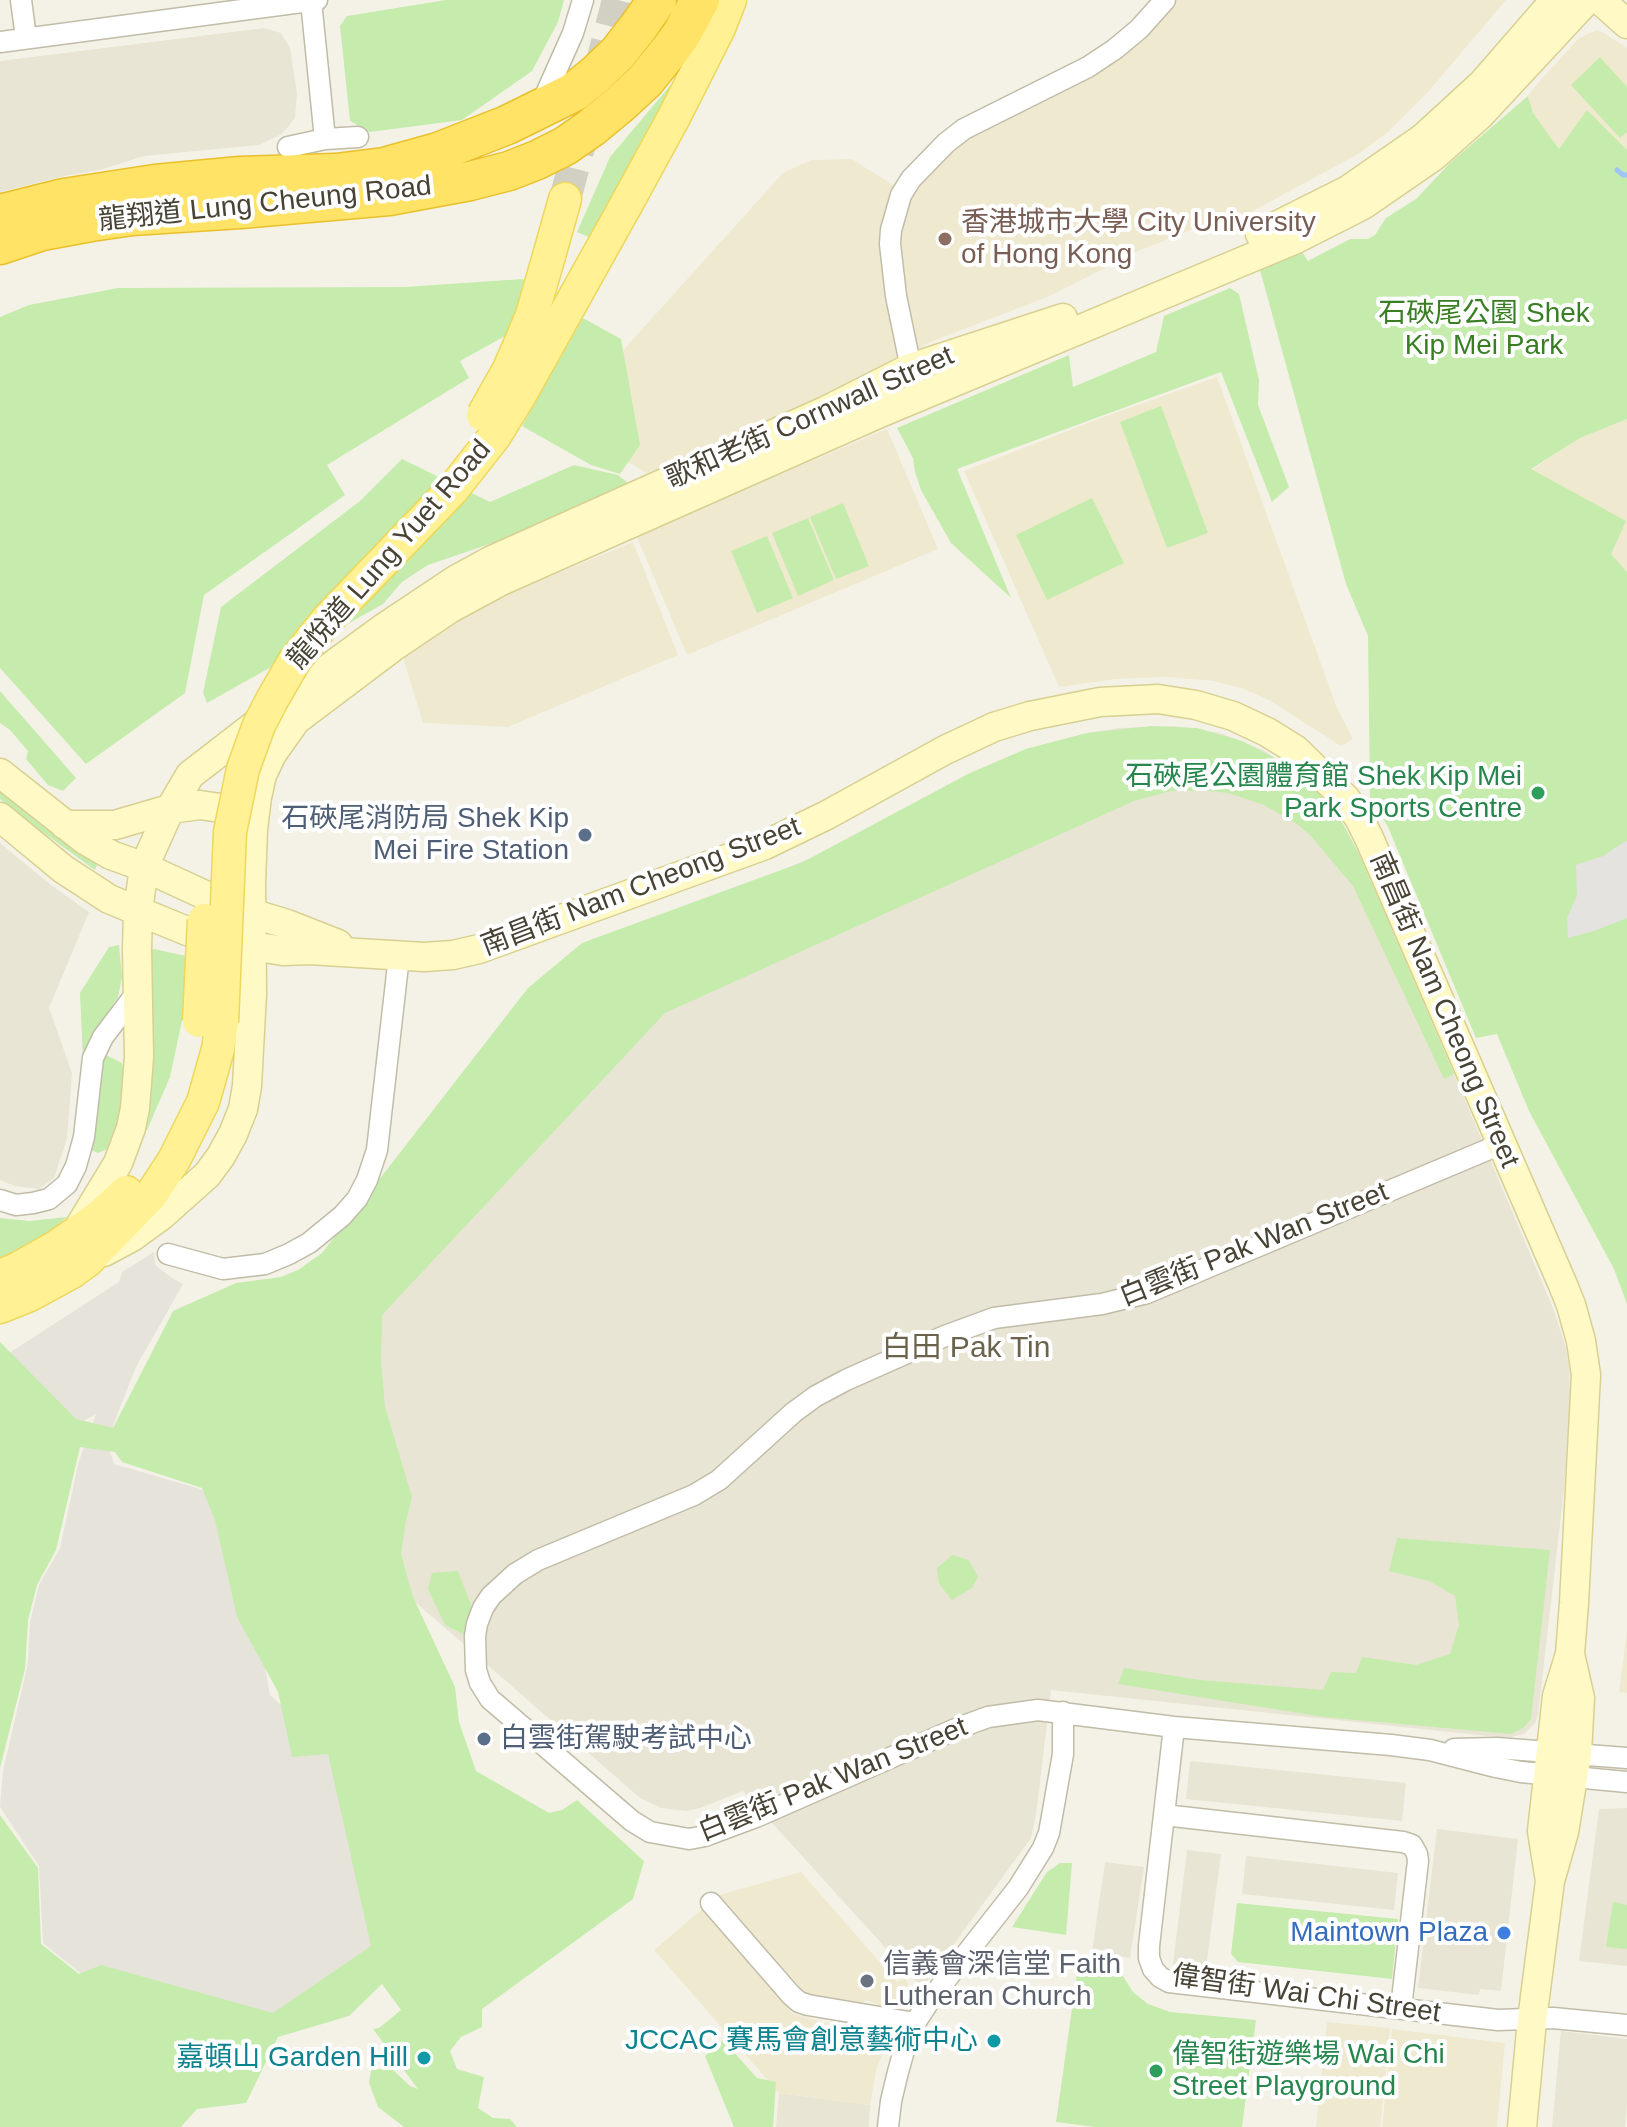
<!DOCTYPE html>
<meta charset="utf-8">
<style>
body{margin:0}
canvas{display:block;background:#f4f2e6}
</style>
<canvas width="1627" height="2127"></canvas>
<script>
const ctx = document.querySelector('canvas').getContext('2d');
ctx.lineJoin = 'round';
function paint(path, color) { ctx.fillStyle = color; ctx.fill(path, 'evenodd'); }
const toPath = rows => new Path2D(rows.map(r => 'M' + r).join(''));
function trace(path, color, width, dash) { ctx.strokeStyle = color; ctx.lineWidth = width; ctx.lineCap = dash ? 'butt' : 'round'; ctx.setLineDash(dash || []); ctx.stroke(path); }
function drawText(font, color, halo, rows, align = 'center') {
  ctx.font = font + ' Arial,"Noto Sans TC",sans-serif'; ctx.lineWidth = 8; ctx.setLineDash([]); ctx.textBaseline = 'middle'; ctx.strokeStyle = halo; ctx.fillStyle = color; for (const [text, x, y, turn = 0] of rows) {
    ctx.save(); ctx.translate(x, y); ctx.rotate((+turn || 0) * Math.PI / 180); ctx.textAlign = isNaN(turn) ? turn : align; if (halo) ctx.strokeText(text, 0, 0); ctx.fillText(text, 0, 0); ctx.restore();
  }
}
paint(toPath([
 [264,28,281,33,290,48,297,93,295,118,282,134,259,145,144,156,100,170,69,175,0,192,0,61],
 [1174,726,1220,733,1263,750,1301,776,1318,792,1343,824,1387,916,1553,1308,1566,1348,1569,1368,1571,1409,1563,1498,1538,1715,1535,1723,1524,1734,1507,1738,1051,1690,1036,1815,1031,1838,922,1988,743,1791,700,1808,686,1811,661,1808,640,1798,413,1600,297,1284,783,870,822,853,968,774,1026,749,1087,733,1119,728],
 [0,843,51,885,89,912,49,1008,72,1073,67,1139,54,1178,39,1189,15,1186,0,1180],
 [1190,1761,1406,1783,1402,1821,1186,1799],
 [1627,1808,1627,1966,1579,1961,1599,1809],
 [1437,1829,1518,1839,1501,1991,1480,1989,1479,1995,1418,1988],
 [1187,1850,1221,1854,1206,1968,1173,1964],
 [1246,1856,1398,1873,1394,1910,1242,1894],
 [1105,1862,1144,1867,1130,1958,1092,1952],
 [1561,2031,1627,2039,1627,2105,1625,2127,1552,2127],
 [779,2093,870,2105,869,2127,776,2127]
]), '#e9e5d4');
paint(toPath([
 [154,1252,155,1265,172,1278,183,1284,136,1367,114,1423,108,1445,114,1464,197,1488,227,1501,254,1603,270,1695,319,1738,340,1752,390,1960,278,2014,94,1982,79,1972,43,1943,39,1866,0,1807,3,1771,28,1663,30,1622,39,1585,60,1548,79,1461,96,1414,63,1432,6,1355,119,1282,122,1272]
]), '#e6e3db');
paint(toPath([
 [1176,0,1506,0,1429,91,1388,132,1358,154,1251,212,1196,228,1138,251,1050,296,930,342,811,411,672,465,646,473,609,450,607,368,783,173,811,160,852,159,910,196,931,171,969,137,1150,29],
 [1597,30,1604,33,1627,48,1627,214,1565,157,1533,113,1528,96,1539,82,1579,38],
 [1217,377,1337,708,1353,739,1341,746,1269,700,1244,689,1214,681,1166,677,1116,679,1059,687,964,471,1106,416],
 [1627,419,1627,572,1531,470,1580,438],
 [887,429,938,549,687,655,636,535],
 [633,542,678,655,508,727,423,723,402,654,426,628],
 [1627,1631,1627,1693,1619,1692],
 [801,1872,897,1982,905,1978,914,1996,913,2000,905,2006,884,2007,866,2000,859,2005,806,1994,719,1895],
 [702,1909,793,2014,889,2039,877,2067,870,2105,779,2093,654,1950],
 [1327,2022,1390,2028,1380,2127,1316,2127],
 [1392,2029,1505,2043,1497,2127,1382,2127]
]), '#efeacf');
paint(toPath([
 [446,0,564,0,558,22,532,71,462,120,370,132,350,121,340,26,347,16],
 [1600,57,1627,87,1627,132,1620,138,1571,85],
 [690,62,598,241,577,232,610,157],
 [1528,96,1533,113,1559,149,1587,110,1627,150,1627,419,1580,438,1531,469,1626,521,1611,554,1627,572,1627,1304,1614,1269,1529,1111,1497,1034,1476,1038,1388,827,1370,797,1368,636,1346,584,1260,270,1302,252,1308,261,1350,239,1368,239,1375,235,1386,218,1416,199,1451,162],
 [523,279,543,315,460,361,469,378,327,465,345,495,204,595,185,693,86,764,0,668,0,317,29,305,118,288,405,287],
 [1230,288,1239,294,1259,380,1258,405,1289,487,1272,502,1221,372,957,469,1011,598,951,543,921,490,915,472,913,458,897,428,1069,355,1073,387,1156,352,1164,316],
 [583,318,621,339,640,445,620,474,591,465,522,426],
 [1161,406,1208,533,1167,548,1120,422],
 [402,459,490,502,574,465,618,475,628,483,504,539,428,565,402,582,383,604,207,703,203,693,221,607,360,501],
 [1092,498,1124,563,1047,600,1016,535],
 [843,503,869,566,836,579,810,517],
 [808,518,834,580,798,596,772,533],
 [767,536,793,598,757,613,731,551],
 [0,691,76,778,63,791,48,785,26,759,28,751,10,730,0,723],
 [1151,726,1197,728,1242,741,1283,762,1318,792,1343,824,1359,854,1454,1074,1444,1079,1353,886,1311,836,1297,824,1264,805,1228,793,1209,791,1171,791,1134,801,665,1013,382,1315,381,1361,385,1407,412,1497,406,1521,401,1554,413,1597,455,1687,459,1722,476,1771,549,1813,562,1810,577,1800,644,1861,633,1899,482,2009,482,2027,461,2037,450,2051,457,2069,484,2077,478,2108,493,2118,510,2119,517,2127,404,2127,378,2107,369,2083,371,2070,391,2068,410,2086,418,2089,373,2029,379,2028,401,2010,382,1984,349,2016,278,2037,246,2103,197,2109,181,2127,0,2127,0,1815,38,1868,41,1944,79,1974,101,1965,273,2013,371,1946,328,1754,292,1757,278,1692,237,1617,215,1520,202,1488,122,1462,115,1452,80,1447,56,1550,37,1585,28,1620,25,1669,0,1768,0,1342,76,1419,113,1428,173,1311,236,1283,281,1277,298,1270,322,1253,528,988,582,943,803,862,968,774,1026,749,1087,733],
 [0,787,99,860,95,870,19,815,0,799],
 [119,945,122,977,118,997,93,1035,83,1060,80,993,109,947],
 [154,949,186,956,183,1016,170,1077,147,1130,138,1132,148,953],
 [102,1053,122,1063,127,1096,112,1147,98,1153,88,1149],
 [67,1217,37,1242,0,1262,0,1218,29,1221],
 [1397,1538,1550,1550,1531,1719,1523,1728,1511,1734,1324,1717,1118,1684,1124,1668,1200,1680,1323,1690,1331,1672,1356,1673,1362,1657,1416,1665,1450,1654,1459,1625,1455,1596,1429,1581,1389,1571],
 [952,1555,969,1560,978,1577,972,1588,952,1600,939,1584,937,1568],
 [458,1571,471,1605,467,1636,445,1625,428,1589,432,1573],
 [1060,1863,1072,1863,1066,1935,1012,1927,1047,1872],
 [1613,1902,1627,1905,1627,1949,1606,1947],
 [1237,1903,1398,1919,1392,1979,1238,1962,1231,1954],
 [1079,1959,1119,1965,1123,1976,1133,1992,1148,2004,1170,2012,1256,2020,1242,2127,1095,2127,1056,2122],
 [723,2040,757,2078,776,2082,773,2127,734,2127,705,2056]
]), '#c5ecac');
paint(toPath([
 [1627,840,1627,918,1594,931,1568,938,1567,918,1577,896,1576,865,1603,856]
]), '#e5e3df');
trace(toPath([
 [1617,170,1623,175,1627,175]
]), '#9ec5f6', 5);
trace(toPath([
 [599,73,618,0],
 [565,199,586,121]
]), '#d2cfc3', 32, [32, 16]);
const street = toPath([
 [21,0,26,38],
 [311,1,325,139],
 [0,42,317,0],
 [540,107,573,33,583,0],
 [288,147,325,139,358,137],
 [913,378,896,296,890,244,891,230,901,195,911,179,946,143,964,129,1088,67,1115,49,1139,29,1165,0],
 [1501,1144,1147,1293,1102,1304,994,1318,945,1336,846,1380,816,1396,794,1412,719,1480,694,1495,538,1560,515,1574,491,1596,483,1608,477,1624,475,1636,476,1670,480,1683,490,1699,632,1821,650,1832,689,1839,705,1836,756,1817,958,1728,988,1717,1038,1710,1174,1727,1391,1745,1430,1750,1496,1767,1521,1772,1627,1782],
 [0,1200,16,1205,33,1203,49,1199,67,1184,76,1166,84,1137,93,1058,103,1037,138,991],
 [168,1254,223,1269,265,1264,289,1254,309,1243,342,1216,357,1199,367,1180,377,1150,399,956],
 [1174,1727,1149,1946,1149,1958,1153,1969,1160,1977,1169,1982,1498,2020,1553,2018,1627,2025],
 [1454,1749,1497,1748,1627,1758],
 [1164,1815,1403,1842,1412,1845,1417,1854,1418,1861,1401,2008],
 [711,1903,791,1995,799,2002,808,2005,915,2023],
 [888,2127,891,2101,898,2072,903,2054,915,2023,930,2000,1018,1888,1043,1848,1049,1833,1063,1754,1063,1712]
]);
const secondary = toPath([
 [1600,0,1627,24],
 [1260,234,1348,190,1423,138,1483,83,1555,0],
 [0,773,85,840,111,855,144,867,231,907,287,924,338,944],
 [0,817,63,869,109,899,187,931,253,946,283,951,309,950,424,957,453,955,479,949,765,845,827,815,945,750,994,727,1030,716,1100,702,1158,699,1196,705,1233,716,1267,732,1296,750,1346,799,1359,818,1369,838,1563,1285,1571,1305,1581,1341,1586,1375,1574,1603,1570,1654,1557,1696,1542,1831,1550,1881],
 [65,825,115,825,170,809,200,805,220,808,249,826],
 [81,1224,118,1163,131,1128,135,1108,139,1057,137,950,138,911,144,867,170,809,190,775,322,673,382,629,457,579,490,561,825,411,910,368,1063,318],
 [104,1252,132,1237,161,1216,207,1175,221,1156,233,1134,243,1109,247,1086,252,994,251,883,253,829,257,797,262,775,272,754,296,720,393,647,451,608,501,581,880,413,1296,239,1363,205,1434,156,1480,115,1587,0],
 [1522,2127,1532,2020,1550,1881,1564,1832,1577,1753,1580,1698,1570,1654]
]);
const primary = toPath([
 [626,205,674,117,719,28,730,0],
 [549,256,565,199],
 [0,1276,17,1269,56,1247,98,1218,126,1192],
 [0,1307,30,1295,72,1272,87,1261,151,1195,174,1160,203,1102,218,1049,222,1022]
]);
const highway = toPath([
 [0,214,64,198,155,184,240,176,336,173,384,167,438,152,507,125,574,92,596,74,618,53,639,26,657,0],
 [0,245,42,231,91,222,132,216,240,209,389,196,470,181,509,171,537,160,565,146,591,128,620,104,645,81,670,50,681,35,700,0]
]);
trace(street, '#c1bca8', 23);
trace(secondary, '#d8d092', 31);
trace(primary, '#edd75c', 35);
trace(highway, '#e9c02c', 41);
trace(street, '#fff', 20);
trace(secondary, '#fffac5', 28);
trace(primary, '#fff194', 32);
trace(highway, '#ffe366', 38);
const primaryBridge = toPath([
 [483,415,509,369,522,339,532,315,549,256],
 [199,1021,204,920],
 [222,1022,230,832,243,769,259,725,272,700,295,660,327,620,453,489,494,437,520,395,626,205]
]);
trace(primaryBridge, '#edd75c', 35, []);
trace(primaryBridge, '#fff194', 32);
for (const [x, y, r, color] of [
 [945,239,8,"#8d6e63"],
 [1538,793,8,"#2e9e5b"],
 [585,835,8,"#5c6f8a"],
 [484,1739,8,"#5c6f8a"],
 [1504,1933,8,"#3f7fe0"],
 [867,1981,8,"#6b7280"],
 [994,2041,8,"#0f9aa8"],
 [424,2058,8,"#0f9aa8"],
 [1156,2071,8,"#2e9e5b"]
]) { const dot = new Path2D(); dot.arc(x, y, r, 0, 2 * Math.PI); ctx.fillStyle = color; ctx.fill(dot); trace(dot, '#fff', 3); }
drawText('28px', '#484335', '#fff', [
 ["龍翔道 Lung Cheung Road",265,204,-6],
 ["歌和老街 Cornwall Street",810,418,-24],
 ["龍悅道 Lung Yuet Road",390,555,-49],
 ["南昌街 Nam Cheong Street",641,887,-21],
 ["南昌街 Nam Cheong Street",1444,1010,67],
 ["白雲街 Pak Wan Street",1254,1245,-22],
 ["白雲街 Pak Wan Street",833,1780,-22],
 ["偉智街 Wai Chi Street",1306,1995,8]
]);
drawText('28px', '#785e54', '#fff', [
 ["香港城市大學 City University",961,223],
 ["of Hong Kong",961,255]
], 'left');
drawText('28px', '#387e23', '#fff', [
 ["石硤尾公園 Shek",1484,314],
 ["Kip Mei Park",1484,346]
]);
drawText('28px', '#27864d', '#fff', [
 ["石硤尾公園體育館 Shek Kip Mei",1522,777],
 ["Park Sports Centre",1522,809],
 ["偉智街遊樂場 Wai Chi",1172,2055,"left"],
 ["Street Playground",1172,2087,"left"]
], 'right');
drawText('28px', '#4e5e75', '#fff', [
 ["石硤尾消防局 Shek Kip",569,819],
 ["Mei Fire Station",569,851],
 ["白雲街駕駛考試中心",500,1739,"left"]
], 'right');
drawText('28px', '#366cbe', '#fff', [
 ["Maintown Plaza",1488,1933]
], 'right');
drawText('28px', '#5b616d', '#fff', [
 ["信義會深信堂 Faith",883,1965],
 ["Lutheran Church",883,1997]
], 'left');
drawText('28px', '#0d838f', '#fff', [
 ["JCCAC 賽馬會創意藝術中心",978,2041],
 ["嘉頓山 Garden Hill",408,2058]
], 'right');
drawText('30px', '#6b634b', '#fff', [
 ["白田 Pak Tin",966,1349]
]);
</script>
